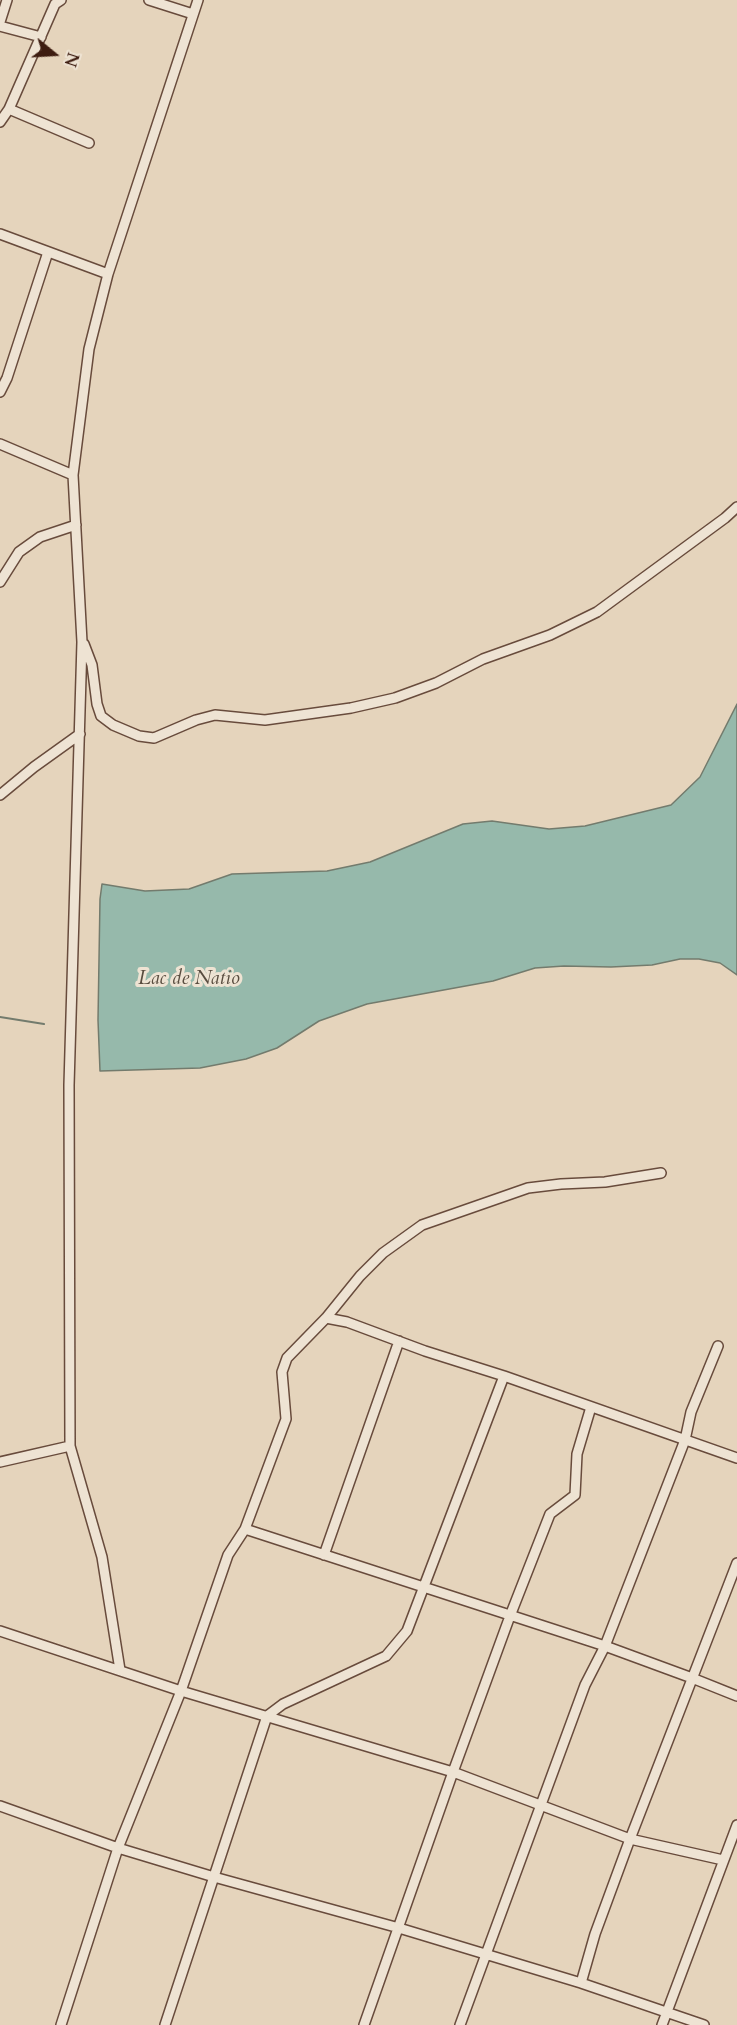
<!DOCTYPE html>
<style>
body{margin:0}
#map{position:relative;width:737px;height:2025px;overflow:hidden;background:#e5d4bc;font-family:Cardo,serif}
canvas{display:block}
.north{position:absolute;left:24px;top:24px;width:60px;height:60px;-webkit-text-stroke:4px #eee3d3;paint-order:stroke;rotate:108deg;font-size:16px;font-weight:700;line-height:24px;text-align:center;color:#3e1d11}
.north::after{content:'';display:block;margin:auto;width:21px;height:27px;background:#3e1d11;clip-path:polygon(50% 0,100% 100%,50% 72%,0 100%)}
</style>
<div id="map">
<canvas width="737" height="2025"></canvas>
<div class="north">N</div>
</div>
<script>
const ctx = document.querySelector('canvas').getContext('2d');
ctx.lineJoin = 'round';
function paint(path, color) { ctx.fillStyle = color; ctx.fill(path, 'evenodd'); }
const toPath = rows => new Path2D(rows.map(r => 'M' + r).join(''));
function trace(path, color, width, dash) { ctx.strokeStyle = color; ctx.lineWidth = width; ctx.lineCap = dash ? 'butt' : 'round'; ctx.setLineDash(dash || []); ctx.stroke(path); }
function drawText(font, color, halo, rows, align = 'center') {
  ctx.font = font + ' Cardo,serif'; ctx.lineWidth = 6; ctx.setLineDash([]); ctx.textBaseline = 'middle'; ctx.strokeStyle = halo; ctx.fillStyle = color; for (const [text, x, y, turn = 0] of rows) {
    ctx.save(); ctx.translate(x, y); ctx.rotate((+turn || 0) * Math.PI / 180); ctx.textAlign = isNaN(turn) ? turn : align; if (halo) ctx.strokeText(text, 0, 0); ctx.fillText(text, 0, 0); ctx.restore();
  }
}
const water = toPath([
 [737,704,737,975,720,963,699,959,680,959,652,965,611,967,564,966,535,968,493,981,367,1004,319,1021,277,1048,246,1059,200,1068,100,1071,98,1020,100,899,102,884,145,891,189,889,232,874,327,871,370,862,463,824,492,821,549,829,585,826,671,805,700,777,737,704]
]);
paint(water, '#96b9ab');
trace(water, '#737b6d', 1.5);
trace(toPath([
 [0,1017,44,1024]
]), '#737b6d', 2);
const street = toPath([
 [149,0,193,14],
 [0,22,7,0],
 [0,26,41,37],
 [9,109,89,143],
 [0,122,9,109,55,4,61,0],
 [0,234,108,274],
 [0,392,7,378,48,252],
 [0,444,73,475],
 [0,582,19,552,40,537,76,525],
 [84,644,92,665,97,704,101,716,113,725,139,736,154,738,196,720,215,715,265,720,351,708,395,698,436,683,483,659,550,635,597,612,725,518,737,507],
 [0,795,34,767,80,734],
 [326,1318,347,1322,425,1351,504,1376,737,1458],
 [0,1462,70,1446],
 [245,1529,605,1646,692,1678,737,1696],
 [324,1555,399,1341],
 [0,1631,181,1691,453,1772,630,1839,723,1860],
 [120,1670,102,1557,70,1446,69,1085,82,642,73,475,89,349,108,274,198,0],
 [0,1806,118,1848,214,1877,399,1928,581,1983,704,2025],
 [581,1983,595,1934,630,1839,737,1563],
 [61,2025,118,1848,181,1691,228,1555,245,1529,286,1419,282,1372,287,1358,326,1318,360,1276,383,1253,422,1225,528,1188,561,1184,605,1182,661,1173],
 [165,2025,267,1716,283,1704,386,1656,407,1631,504,1376],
 [364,2025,453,1772,510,1616,550,1514,575,1495,577,1454,591,1407],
 [460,2025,585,1685,605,1646,685,1440,691,1412,718,1346],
 [662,2025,737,1825]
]);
trace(street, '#684b3c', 12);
trace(street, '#eee3d3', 9);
drawText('italic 20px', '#584c3f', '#eee3d3', [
 ["Lac de Natio",189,979]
]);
</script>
